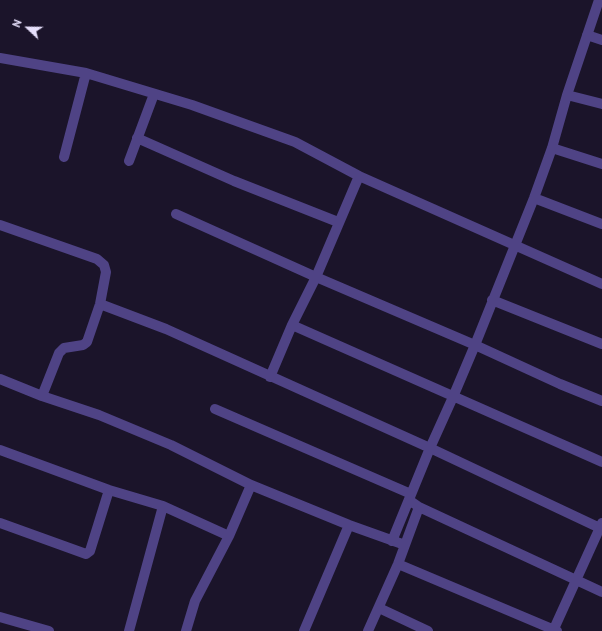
<!DOCTYPE html>
<style>
body{margin:0}
#map{position:relative;width:602px;height:631px;overflow:hidden;background:#1b142a;font-family:"PT Sans",sans-serif}
canvas{display:block}
.north{position:absolute;left:8px;top:8px;width:40px;height:40px;-webkit-text-stroke:3px #1b142a;paint-order:stroke;rotate:292deg;font-size:11px;font-weight:700;line-height:16px;text-align:center;color:#e7e0fc}
.north::after{content:'';display:block;margin:auto;width:14px;height:18px;background:#e7e0fc;clip-path:polygon(50% 0,100% 100%,50% 72%,0 100%)}
</style>
<div id="map">
<canvas width="602" height="631"></canvas>
<div class="north">N</div>
</div>
<script>
const ctx = document.querySelector('canvas').getContext('2d');
ctx.lineJoin = 'round';
const toPath = rows => new Path2D(rows.map(r => 'M' + r).join(''));
function trace(path, color, width, dash) { ctx.strokeStyle = color; ctx.lineWidth = width; ctx.lineCap = dash ? 'butt' : 'round'; ctx.setLineDash(dash || []); ctx.stroke(path); }
trace(toPath([
 [587,35,602,40],
 [0,58,86,73,192,105,295,142,359,176,316,277,292,325,270,377],
 [567,95,602,104],
 [137,138,234,181,338,222],
 [552,148,602,164],
 [64,157,86,73],
 [129,161,154,94],
 [359,176,602,284],
 [534,198,602,224],
 [176,214,316,277,475,345,560,384,602,401],
 [0,225,97,259,104,265,106,272,100,304,87,342,83,345,64,348,59,353,42,396],
 [492,300,602,344],
 [100,304,166,329,430,448,602,529],
 [292,325,602,462],
 [0,379,42,396,99,415,171,445,251,485,349,525,405,545],
 [215,409,411,494],
 [0,450,109,490,163,506,229,536],
 [409,500,419,507,602,592],
 [0,523,86,554,90,551,109,490],
 [392,541,430,448,453,397,475,345,534,198,552,148,567,95,599,0],
 [398,564,557,631],
 [379,608,428,631],
 [0,617,49,631],
 [129,631,163,506],
 [186,631,195,601,229,536,251,485],
 [304,631,349,525],
 [368,631,398,564,419,507],
 [553,631,602,523]
]), '#4f4385', 10);
</script>
